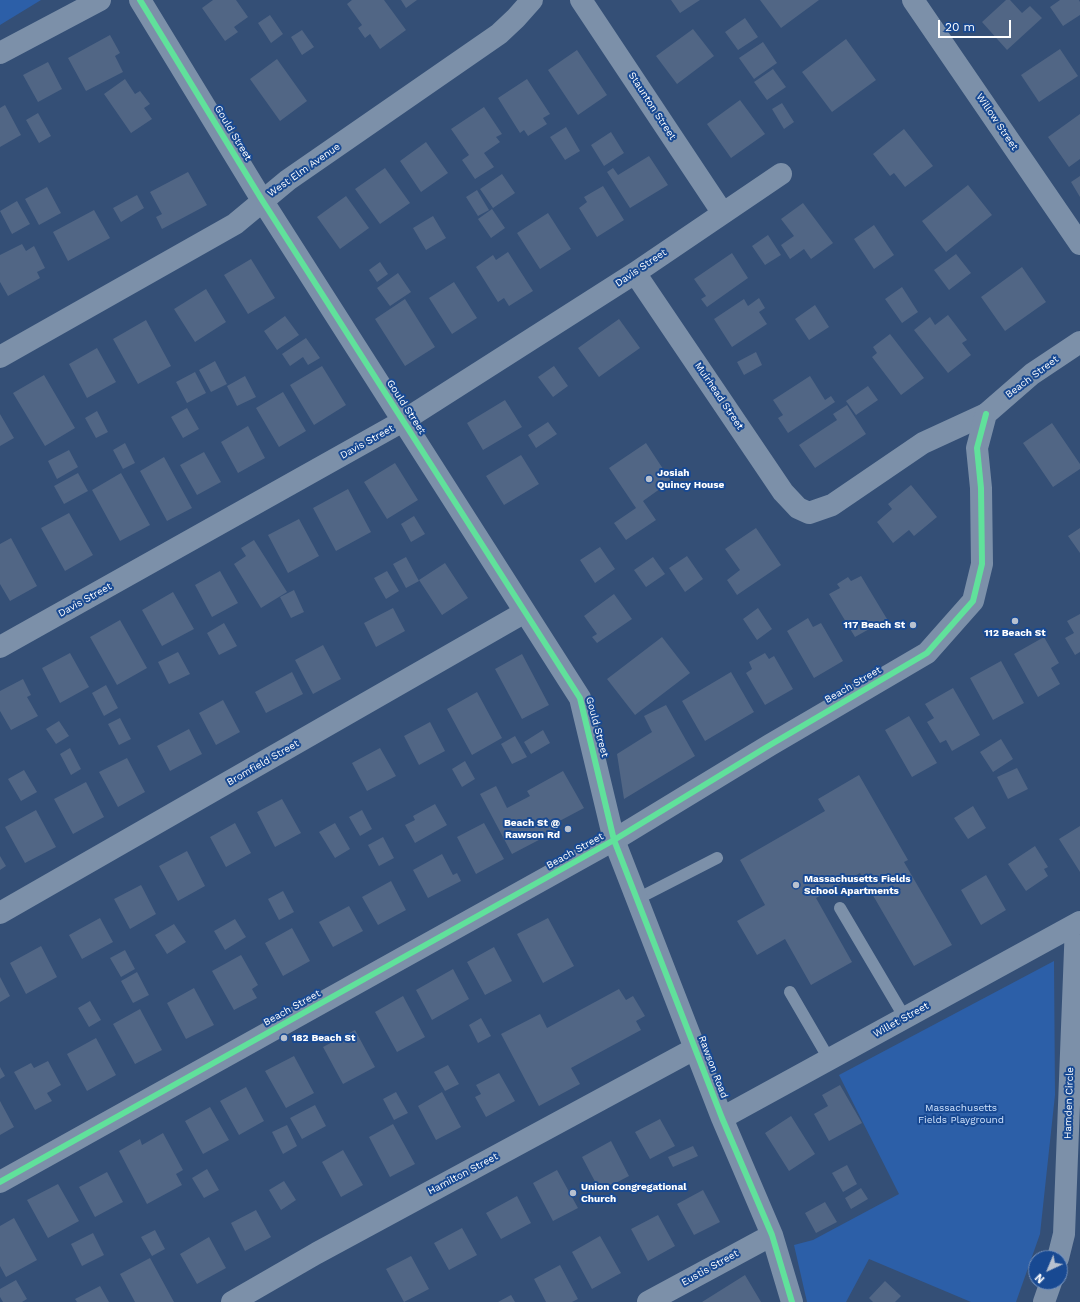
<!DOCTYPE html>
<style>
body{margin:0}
#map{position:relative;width:1080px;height:1302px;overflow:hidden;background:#344f76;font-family:"Work Sans",sans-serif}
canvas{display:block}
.north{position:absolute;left:1028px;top:1250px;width:40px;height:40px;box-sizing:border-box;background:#184992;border:1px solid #7492be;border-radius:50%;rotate:224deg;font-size:11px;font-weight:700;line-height:16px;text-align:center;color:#fff}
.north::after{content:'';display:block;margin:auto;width:14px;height:18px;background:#b8c1cf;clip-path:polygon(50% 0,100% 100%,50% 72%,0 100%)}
.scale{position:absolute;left:938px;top:20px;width:73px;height:18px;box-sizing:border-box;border:2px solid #fff;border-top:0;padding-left:5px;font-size:12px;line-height:14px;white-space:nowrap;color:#fff;-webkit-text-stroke:3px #184992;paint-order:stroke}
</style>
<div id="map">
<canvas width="1080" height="1302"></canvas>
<div class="north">N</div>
<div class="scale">20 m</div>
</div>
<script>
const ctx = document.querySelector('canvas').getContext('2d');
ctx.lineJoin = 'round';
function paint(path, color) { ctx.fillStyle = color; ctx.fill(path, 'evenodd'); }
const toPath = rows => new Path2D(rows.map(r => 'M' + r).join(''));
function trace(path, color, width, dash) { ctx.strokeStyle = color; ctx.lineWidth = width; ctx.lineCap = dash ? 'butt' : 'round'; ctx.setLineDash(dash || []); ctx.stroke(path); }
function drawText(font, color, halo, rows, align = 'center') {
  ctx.font = font + ' "Work Sans",sans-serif'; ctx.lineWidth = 4; ctx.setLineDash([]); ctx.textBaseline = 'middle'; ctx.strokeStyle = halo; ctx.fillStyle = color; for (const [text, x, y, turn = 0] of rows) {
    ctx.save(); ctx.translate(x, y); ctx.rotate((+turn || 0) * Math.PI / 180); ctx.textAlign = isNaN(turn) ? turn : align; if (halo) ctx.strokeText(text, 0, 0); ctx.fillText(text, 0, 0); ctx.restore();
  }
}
paint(toPath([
 [0,0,41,0,0,25],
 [1054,961,1055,1095,1040,1234,1016,1302,971,1302,869,1259,846,1302,807,1302,794,1245,813,1240,899,1194,839,1075]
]), '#2c5fa8');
paint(toPath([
 [213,0,236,0,248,17,234,27,238,32,225,41,202,8],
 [352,0,384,0,406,30,380,49,370,34,365,38,358,28,362,25,347,4],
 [401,0,417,0,406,8],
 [671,0,700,0,680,13],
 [760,0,819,0,781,28],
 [1006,0,1010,0,1022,13,1030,6,1042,18,1007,50,982,22],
 [1060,0,1079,0,1080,2,1080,15,1063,26,1050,7],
 [270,15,283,34,271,43,258,23],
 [745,18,758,37,738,50,725,32],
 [693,29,714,56,677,84,656,56],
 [302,30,314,47,302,55,291,37],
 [110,35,120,53,115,56,123,72,86,91,68,58],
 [846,39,876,80,832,112,802,72],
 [763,42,777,63,754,79,739,58],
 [1060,49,1078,76,1039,102,1021,75],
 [577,50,607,95,578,115,548,70],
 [277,59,307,101,280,121,250,79],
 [48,62,62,89,38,102,23,75],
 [773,69,786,87,767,100,754,82],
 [125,79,135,94,140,91,150,104,144,108,152,119,131,133,104,94],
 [527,79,550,114,543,118,547,124,528,136,524,130,520,133,498,98],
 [740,100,765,134,731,158,707,124],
 [782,103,794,122,784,129,772,109],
 [5,105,21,135,0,147,0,108],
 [484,107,502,134,496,137,500,142,484,153,494,167,475,179,462,160,469,155,451,129],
 [38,113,51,136,39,143,26,120],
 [1080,114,1080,159,1069,167,1048,137],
 [566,127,580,151,565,160,550,137],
 [904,129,933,166,905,187,894,173,890,176,873,154],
 [611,132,624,153,604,166,591,145],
 [426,142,448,173,421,192,400,161],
 [649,156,668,185,630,208,607,172,613,168,618,175],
 [385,168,410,203,380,224,355,189],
 [188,172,207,205,162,229,156,217,162,214,150,192],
 [502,174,515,193,493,208,480,189],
 [1080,176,1080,197,1071,182],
 [968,185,992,215,946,252,922,221],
 [603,186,624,220,597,237,579,208,587,202,584,197],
 [47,187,61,213,39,225,25,199],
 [477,190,489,210,478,216,466,197],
 [137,195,144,208,121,222,113,208],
 [346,196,369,228,340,249,317,217],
 [17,201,30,224,12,234,0,211],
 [803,203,833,243,811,259,804,249,790,259,781,245,794,236,781,219],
 [492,209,505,228,491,238,478,219],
 [94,210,110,238,68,261,53,232],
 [548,213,571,249,540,269,517,233],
 [433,216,446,238,426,250,413,228],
 [874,225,894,255,874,269,854,239],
 [768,235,781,255,765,265,752,246],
 [22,244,26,251,34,246,45,268,37,272,40,278,8,296,0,282,0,255],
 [508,252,533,291,509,306,504,298,498,302,476,267,493,255,496,260],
 [732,253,748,278,707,307,701,299,706,296,694,279],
 [956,254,971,273,949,290,934,270],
 [251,259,275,298,248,314,224,275],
 [380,262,388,274,377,282,369,270],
 [1022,267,1046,302,1005,331,981,297],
 [398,273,411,292,390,306,377,288],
 [454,282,477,318,452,334,429,298],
 [902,287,918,312,902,323,885,299],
 [206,289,226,322,195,342,174,309],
 [759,298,765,308,759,312,767,324,732,347,714,319,744,299,748,306],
 [405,299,435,347,405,366,375,319],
 [815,305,829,327,809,340,795,319],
 [948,315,967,340,962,343,971,355,948,373,914,330,930,317,935,325],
 [285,316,299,335,277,350,264,331],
 [619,319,640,348,599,377,578,348],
 [146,320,171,366,138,384,113,339],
 [890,334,924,378,901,395,872,357,877,353,873,347],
 [306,338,320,358,308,365,303,357,290,366,282,354],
 [97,348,116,382,87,398,69,364],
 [756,352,762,365,744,375,737,362],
 [215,361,227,384,211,392,199,370],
 [322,366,346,405,314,425,290,385],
 [554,366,568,386,553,397,538,377],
 [195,372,206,393,187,403,176,382],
 [44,375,75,428,45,446,13,393],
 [245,376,256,397,237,406,227,386],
 [810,376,825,400,831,396,835,402,788,433,778,418,783,415,773,400],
 [868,386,878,400,856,415,846,401],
 [283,392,306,431,279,447,256,408],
 [505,400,522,427,483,450,467,423],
 [847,405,866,434,815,468,799,445,837,420,833,414],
 [187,408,199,429,183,438,171,417],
 [97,411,108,432,96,438,85,418],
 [0,414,14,438,0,446],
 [548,422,557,434,536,448,528,435],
 [1052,423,1080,464,1080,469,1053,487,1023,443],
 [248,426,265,458,238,473,221,442],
 [125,443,135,463,123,469,113,450],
 [646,443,671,481,643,501,656,520,626,540,614,523,636,508,609,468],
 [69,450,78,467,57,479,48,461],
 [204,452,221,482,197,495,180,465],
 [521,455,539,484,504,505,486,476],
 [164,457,192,508,167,521,140,471],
 [395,463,418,500,387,519,364,482],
 [78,473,88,491,64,504,54,486],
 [121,473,150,525,120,541,92,490],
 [911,485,937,517,914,536,909,530,893,543,877,522,892,509,888,504],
 [348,489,371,532,336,551,313,508],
 [69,513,93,555,65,571,41,528],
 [414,516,425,534,411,542,401,524],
 [299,519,319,556,288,573,268,535],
 [756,528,781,565,737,595,727,580,740,570,725,549],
 [1080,528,1080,553,1068,536],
 [11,538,37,586,10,601,0,584,0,544],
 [254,540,287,592,261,608,234,564,246,556,241,548],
 [600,547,615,569,595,583,580,560],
 [687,556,703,579,685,592,669,568],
 [406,557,419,581,406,588,393,564],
 [653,557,665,574,646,587,634,570],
 [445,563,468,598,442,615,419,580],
 [220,571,238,603,212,617,195,585],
 [387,571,399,591,386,599,374,578],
 [861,576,887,619,855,637,829,594,840,588,837,584,848,577,851,581],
 [294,590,304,612,291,618,280,597],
 [173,592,194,629,162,646,142,610],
 [614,594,632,619,597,643,592,637,597,634,584,616],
 [393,608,405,631,376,647,364,623],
 [758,608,772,629,757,640,743,619],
 [1080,614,1080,652,1075,655,1065,638,1074,633,1067,621],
 [808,618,813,627,821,623,843,661,814,678,787,631],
 [120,620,147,668,117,685,90,637],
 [224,623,237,646,219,655,207,633],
 [662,637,690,673,635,715,607,679],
 [1044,637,1059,663,1051,668,1060,684,1038,697,1014,654],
 [323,645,341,679,313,694,295,660],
 [178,652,190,674,169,684,158,662],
 [70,653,89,687,60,703,42,668],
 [765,653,769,659,774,656,793,689,765,705,746,673,752,669,749,662],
 [522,654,549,705,522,719,495,669],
 [1001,661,1024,703,993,720,970,678],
 [292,672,303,694,266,713,255,692],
 [731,672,754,712,705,741,682,701],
 [23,679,31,695,27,697,38,716,11,730,0,711,0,691],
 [106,685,118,708,104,716,92,693],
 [953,688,980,735,952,751,946,740,940,743,927,722,934,718,925,704],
 [477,692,502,738,472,755,447,709],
 [223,700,240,732,216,745,199,713],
 [666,705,695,756,624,799,617,754,652,732,644,716],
 [909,716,937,763,912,777,885,730],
 [120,718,131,739,119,745,108,724],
 [59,721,69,736,56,744,46,729],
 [430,722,445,751,419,765,404,736],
 [189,729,202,754,170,771,157,746],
 [543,730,550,743,531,754,524,742],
 [515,736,527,757,512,764,501,744],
 [1001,739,1013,759,993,772,980,752],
 [70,748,81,769,71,775,60,754],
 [380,748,396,776,367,791,352,763],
 [127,758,145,792,118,807,99,772],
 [465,761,475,779,462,787,452,769],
 [1017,768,1028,789,1008,799,997,777],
 [24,770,37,792,21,801,8,779],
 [563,771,584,808,552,825,556,831,512,854,480,794,496,786,507,808,530,796,527,791],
 [859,775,908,860,904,862,952,945,914,966,860,873,816,898,852,962,811,985,785,939,757,955,737,921,765,905,740,860,825,811,818,799],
 [86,782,104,817,73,834,54,799],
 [282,799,301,833,275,847,257,812],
 [435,804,447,825,415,843,405,825,415,820,413,816],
 [973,806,986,828,968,839,954,818],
 [36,810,56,847,25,863,5,827],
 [362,810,372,829,360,836,349,817],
 [235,823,251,853,226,867,210,837],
 [335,823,350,849,335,858,319,832],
 [484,823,504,859,476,874,457,837],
 [1080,826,1080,872,1059,839],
 [383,837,394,858,379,866,368,845],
 [1035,846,1048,867,1044,869,1048,876,1026,891,1008,864],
 [187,851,205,886,178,901,159,866],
 [442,854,453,875,457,873,461,881,428,898,413,870],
 [0,856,6,866,0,870],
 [986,875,1006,910,981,925,961,890],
 [391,881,406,910,378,925,362,897],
 [141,885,156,914,130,929,114,899],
 [283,891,294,912,279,920,268,899],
 [349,906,363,931,333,947,319,922],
 [100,918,113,942,82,959,69,935],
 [548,918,574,966,543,983,517,934],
 [235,919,246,937,225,950,214,931],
 [174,924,186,942,167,954,155,935],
 [292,928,310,961,283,976,265,943],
 [41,946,57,977,26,994,10,963],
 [494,947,512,981,485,995,467,962],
 [125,950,135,969,121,977,110,958],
 [241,955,258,985,252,989,257,998,234,1010,212,971],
 [453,969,469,999,432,1020,416,990],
 [137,972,149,995,133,1003,121,981],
 [0,977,10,996,0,1002],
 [194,988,214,1025,186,1039,167,1003],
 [619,989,626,1000,633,996,645,1016,636,1021,641,1030,571,1068,580,1084,539,1106,501,1034,540,1014,547,1028],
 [403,996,425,1037,397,1052,375,1012],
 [90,1001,101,1020,89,1027,78,1008],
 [140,1009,162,1050,135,1064,113,1024],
 [481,1018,491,1036,478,1043,469,1025],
 [355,1030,375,1067,343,1084,323,1047],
 [96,1038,116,1075,87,1091,67,1054],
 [294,1056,314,1093,286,1108,265,1071],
 [48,1061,61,1085,47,1093,52,1101,35,1110,14,1072,31,1063,34,1068],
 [448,1065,459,1084,445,1091,434,1072],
 [0,1067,5,1076,0,1079],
 [499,1073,515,1101,486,1117,475,1097,481,1094,476,1085],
 [840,1085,862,1123,829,1141,814,1114,828,1106,822,1095],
 [246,1087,264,1121,239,1135,220,1101],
 [396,1092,408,1113,394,1120,383,1099],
 [442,1092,461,1127,436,1140,418,1106],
 [0,1101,14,1127,0,1135],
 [315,1105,326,1126,302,1139,290,1118],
 [210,1107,229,1140,203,1154,185,1121],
 [791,1116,815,1154,789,1171,765,1133],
 [660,1119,675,1146,650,1159,635,1132],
 [393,1124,415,1164,390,1177,369,1137],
 [287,1125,297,1146,283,1154,272,1132],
 [163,1133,183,1170,176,1174,182,1185,147,1204,119,1151,140,1139,142,1145],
 [611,1141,629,1176,600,1191,582,1157],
 [693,1146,698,1156,673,1167,668,1157],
 [343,1150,363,1185,341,1197,322,1162],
 [847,1165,857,1184,843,1192,832,1173],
 [207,1169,219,1190,204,1198,192,1178],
 [557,1170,578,1208,553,1221,533,1183],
 [107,1172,123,1202,95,1217,79,1187],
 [284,1181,296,1200,281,1210,269,1190],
 [58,1184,79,1221,48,1238,27,1200],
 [861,1188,868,1199,851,1209,845,1198],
 [703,1190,720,1222,694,1235,677,1204],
 [517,1196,531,1223,501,1239,486,1213],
 [825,1202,837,1222,816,1233,805,1213],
 [256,1210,271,1237,245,1251,231,1223],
 [658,1215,675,1246,648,1261,631,1229],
 [14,1218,37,1260,6,1277,0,1266,0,1226],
 [462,1228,477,1255,449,1270,434,1243],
 [155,1230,165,1249,152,1256,141,1237],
 [93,1233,104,1255,82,1266,71,1244],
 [600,1236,621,1273,592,1289,572,1252],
 [209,1237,226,1268,197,1284,180,1254],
 [411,1256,429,1289,404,1302,386,1269],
 [150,1258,174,1302,135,1302,120,1274],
 [560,1265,578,1299,572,1302,546,1302,534,1279],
 [745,1275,761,1302,702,1302],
 [16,1280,27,1299,22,1302,3,1302,0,1297,0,1289],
 [885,1281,901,1296,895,1302,873,1302,869,1298],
 [100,1286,109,1302,77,1302,75,1299],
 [511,1295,515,1302,498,1302]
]), '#516685');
trace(toPath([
 [637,899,717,858],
 [840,908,905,1018],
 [790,992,829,1059]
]), '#7c90a9', 12);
trace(toPath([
 [140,0,262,200,580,698,614,840,722,1118,772,1235,792,1302],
 [581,0,722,212],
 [913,0,1080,244],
 [635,273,783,492,798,508,809,513,832,505,923,443,986,414],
 [0,647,403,421,635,273,781,174],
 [0,913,525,612],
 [722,1118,1080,922],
 [1058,1258,1064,1234,1076,924],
 [232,1302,317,1253,696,1048],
 [648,1302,772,1235],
 [1044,1302,1051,1282]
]), '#7c90a9', 22);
trace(toPath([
 [0,53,100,0],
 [0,357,235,224,288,180,499,34,516,18,532,0],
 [0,1182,614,840,770,745,927,653,973,601,982,564,981,488,977,448,986,414,1032,374,1080,342]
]), '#7c90a9', 22);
trace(toPath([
 [140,0,262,200,580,698,614,840,722,1118,772,1235,792,1302],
 [0,1182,614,840,770,745,927,653,973,601,982,564,981,488,977,448,986,414]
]), '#60e19b', 6);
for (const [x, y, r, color] of [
 [649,479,4,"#b8c1cf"],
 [1015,621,4,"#b8c1cf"],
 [913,625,4,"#b8c1cf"],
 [568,829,4,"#b8c1cf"],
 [796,885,4,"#b8c1cf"],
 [284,1038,4,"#b8c1cf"],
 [573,1193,4,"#b8c1cf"]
]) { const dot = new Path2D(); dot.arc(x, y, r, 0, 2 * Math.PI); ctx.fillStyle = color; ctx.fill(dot); trace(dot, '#184992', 1.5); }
drawText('10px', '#fff', '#184992', [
 ["Staunton Street",652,106,57],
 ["Willow Street",997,122,56],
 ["Gould Street",233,133,59],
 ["West Elm Avenue",304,170,-35],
 ["Davis Street",641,268,-34],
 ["Beach Street",1032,377,-37],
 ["Muirhead Street",719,396,56],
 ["Gould Street",406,407,57],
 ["Davis Street",367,442,-29],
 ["Davis Street",85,600,-29],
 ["Beach Street",853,685,-30],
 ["Gould Street",597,727,75],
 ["Bromfield Street",263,763,-30],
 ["Beach Street",575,851,-29],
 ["Beach Street",292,1008,-29],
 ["Willet Street",901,1020,-29],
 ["Rawson Road",713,1067,69],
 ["Hamden Circle",1069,1103,-88],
 ["Hamilton Street",463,1174,-28],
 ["Eustis Street",710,1268,-29]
]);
drawText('bold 10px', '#fff', '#184992', [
 ["Josiah",657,473],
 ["Quincy House",657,485],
 ["117 Beach St",905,625,"right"],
 ["112 Beach St",1015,633,"center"],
 ["Beach St @",560,823,"right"],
 ["Rawson Rd",560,835,"right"],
 ["Massachusetts Fields",804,879],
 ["School Apartments",804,891],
 ["182 Beach St",292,1038],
 ["Union Congregational",581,1187],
 ["Church",581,1199]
], 'left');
drawText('10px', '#cee1fb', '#184992', [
 ["Massachusetts",961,1108],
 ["Fields Playground",961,1120]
]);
</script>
